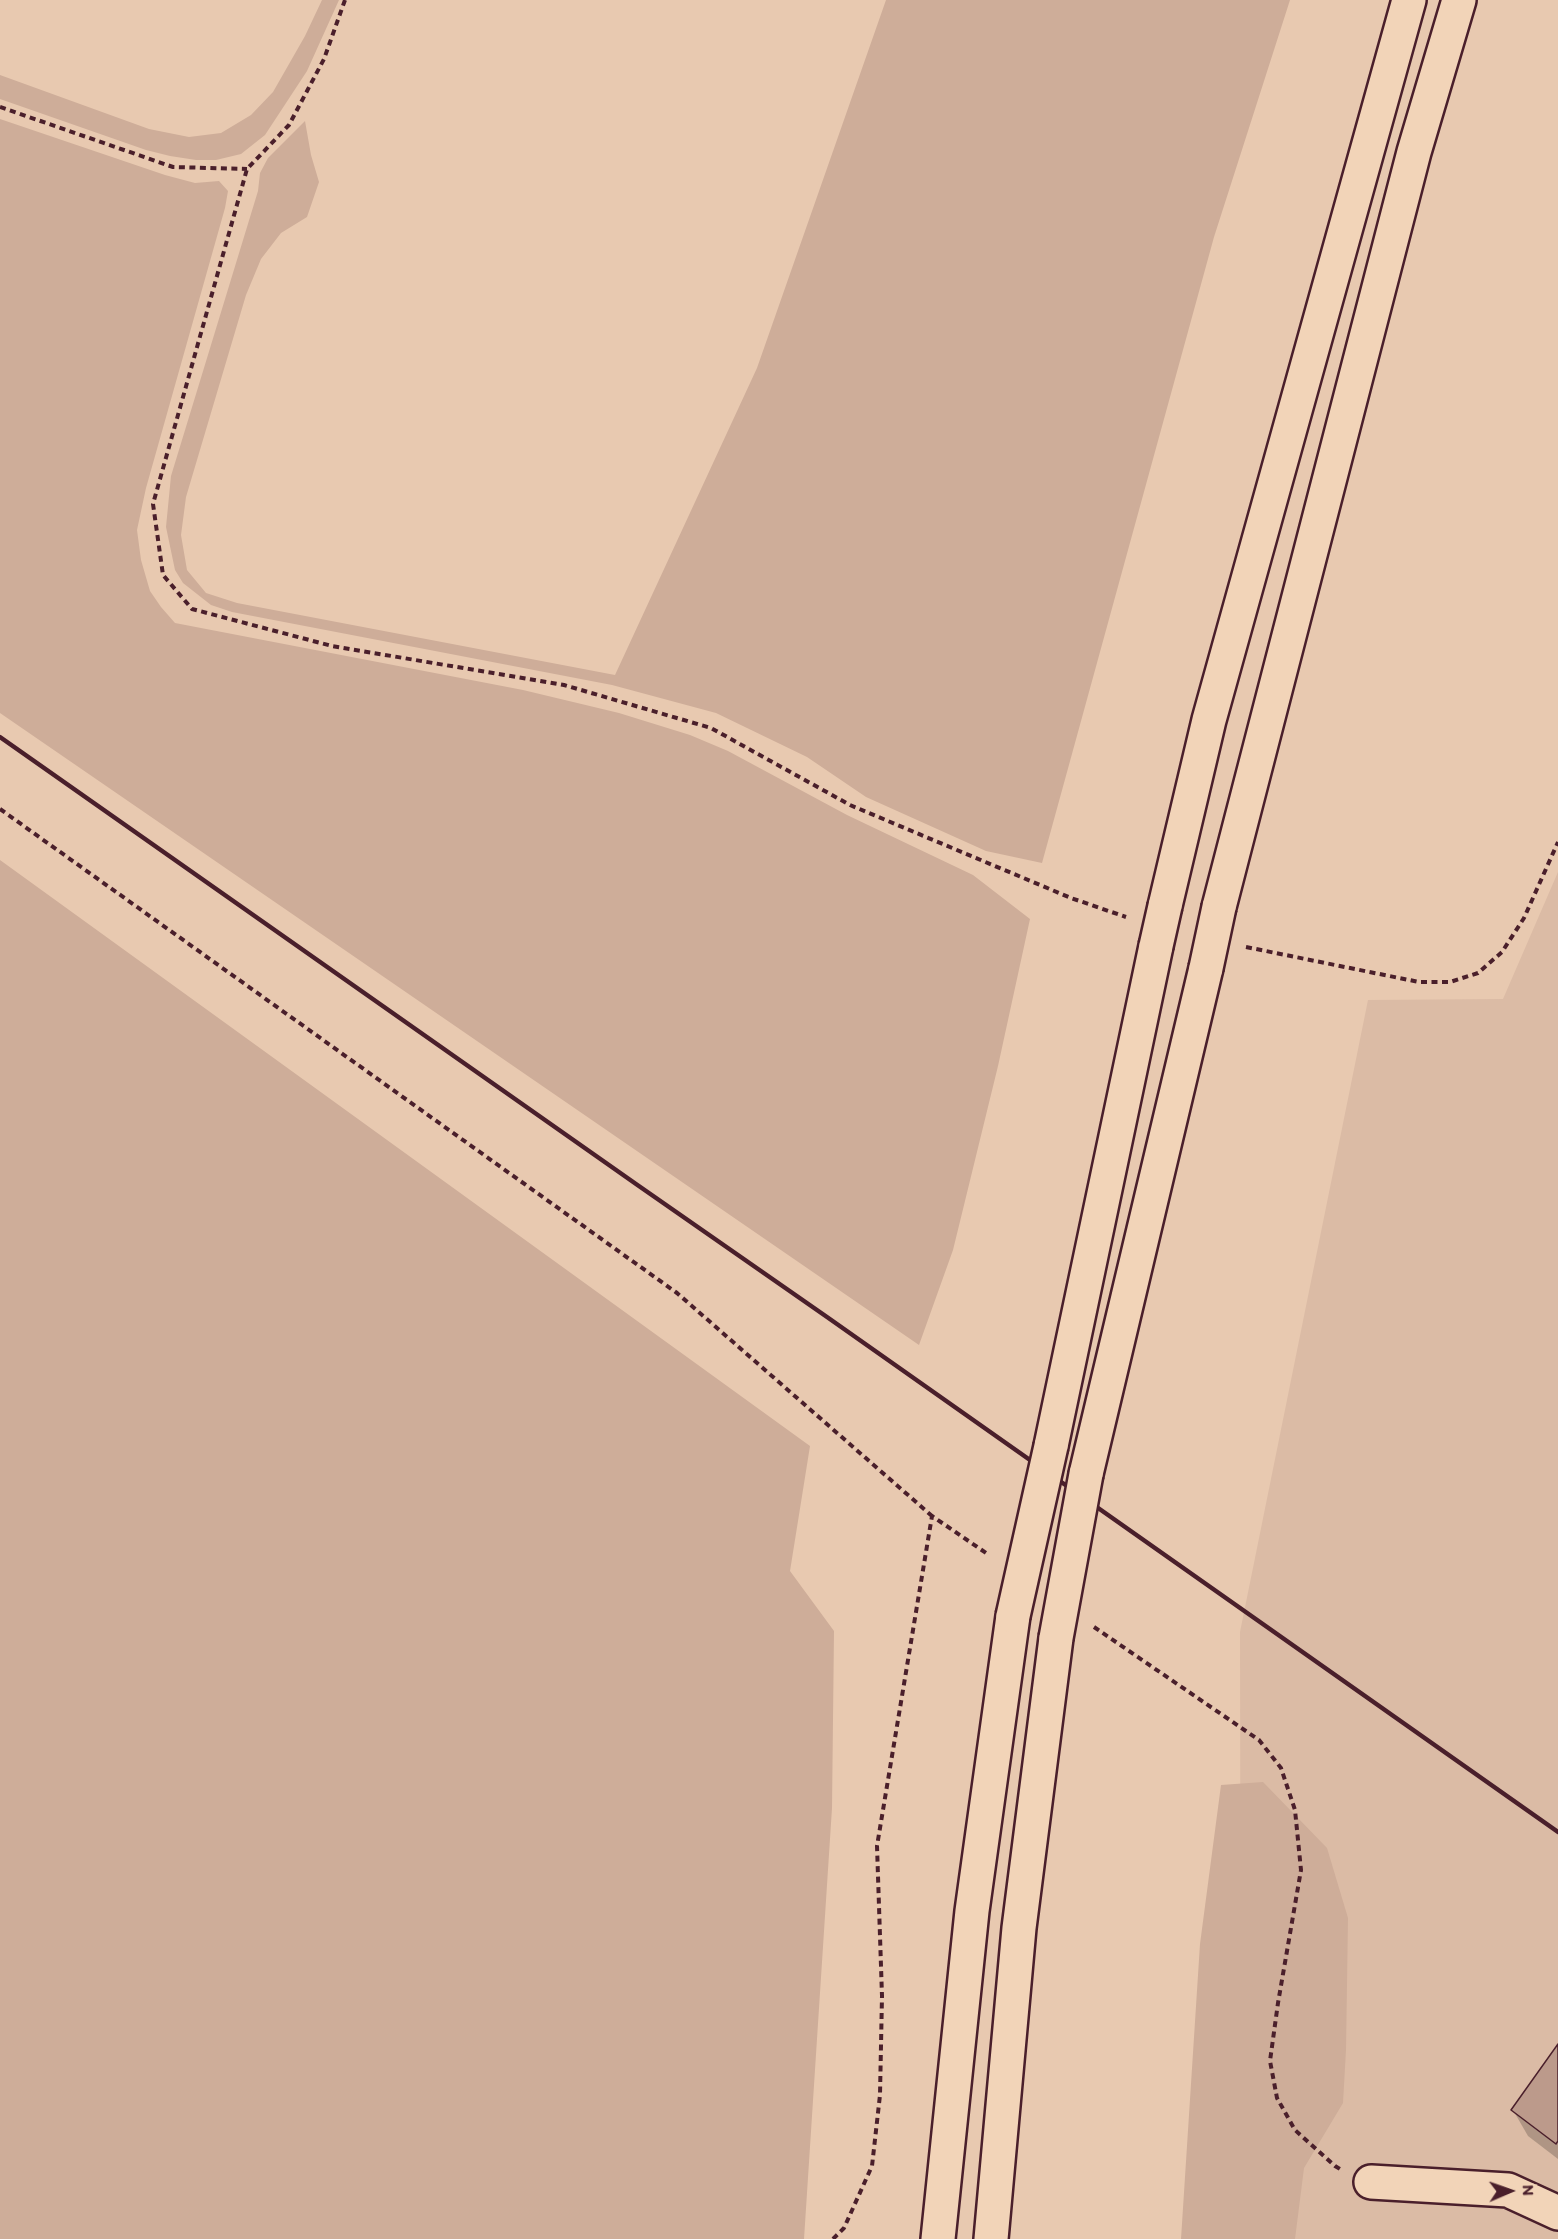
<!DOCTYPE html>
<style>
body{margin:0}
#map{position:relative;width:1558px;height:2239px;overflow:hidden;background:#e8c9b0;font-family:Itim,sans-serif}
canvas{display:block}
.north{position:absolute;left:1480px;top:2161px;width:60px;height:60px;-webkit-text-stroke:4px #f2d4b8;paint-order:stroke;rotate:88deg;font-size:16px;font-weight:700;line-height:24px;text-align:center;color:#4a1f2b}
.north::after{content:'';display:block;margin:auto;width:21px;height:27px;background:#4a1f2b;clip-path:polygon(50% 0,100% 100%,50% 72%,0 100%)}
</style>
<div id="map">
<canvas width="1558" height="2239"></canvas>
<div class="north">N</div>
</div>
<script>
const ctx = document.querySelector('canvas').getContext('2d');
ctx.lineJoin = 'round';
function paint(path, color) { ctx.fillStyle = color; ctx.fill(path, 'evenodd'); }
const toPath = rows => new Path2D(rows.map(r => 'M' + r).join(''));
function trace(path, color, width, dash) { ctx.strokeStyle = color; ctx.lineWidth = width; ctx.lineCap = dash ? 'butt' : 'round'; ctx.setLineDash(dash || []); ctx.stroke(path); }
paint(toPath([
 [1558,872,1558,2239,1241,2239,1240,1632,1368,1000,1503,999]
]), '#dbbba5');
paint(toPath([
 [322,0,339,0,307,71,265,135,241,154,216,160,196,160,170,156,146,150,0,99,0,75,149,129,189,137,221,133,251,115,273,92,305,36],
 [886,0,1290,0,1214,237,1042,863,986,851,866,797,807,757,716,713,612,685,232,612,211,605,183,583,175,570,166,527,171,476,258,191,260,173,268,158,305,121,311,155,319,182,307,217,281,233,261,259,246,295,186,497,181,535,187,570,206,593,237,603,615,675,757,368],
 [0,119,165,175,195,183,219,181,228,191,225,208,146,488,137,530,141,560,150,591,161,607,175,623,523,690,619,713,690,735,728,751,847,815,973,875,1030,919,998,1066,953,1250,919,1345,0,713],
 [0,860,810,1446,790,1571,834,1631,832,1808,804,2239,0,2239],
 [1263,1782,1327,1848,1348,1918,1346,2050,1343,2103,1304,2168,1295,2239,1181,2239,1200,1944,1221,1785]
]), '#cead99');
paint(toPath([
 [1558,2047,1558,2159,1528,2136,1513,2110]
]), '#0003');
const building = toPath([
 [1558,2044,1558,2141,1556,2144,1511,2110,1558,2044]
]);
paint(building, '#bc9a8b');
trace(building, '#4a1f2b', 1.5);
const minor = toPath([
 [1371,2182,1508,2190,1558,2213]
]);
const highway = toPath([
 [1165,906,1209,720,1409,0],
 [1219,907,1414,152,1459,0],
 [1051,1446,1156,946],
 [1086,1474,1206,968],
 [938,2239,972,1911,1013,1616],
 [991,2239,1019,1928,1056,1638]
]);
trace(minor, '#4a1f2b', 38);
trace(highway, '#4a1f2b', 38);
trace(toPath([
 [345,0,324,59,289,125,247,169,153,504,163,575,192,609,332,646,564,685,711,728,850,805,1071,898,1126,917],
 [0,107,173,167,247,169],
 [0,809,677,1293,932,1516],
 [1246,947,1419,982,1450,982,1478,973,1502,952,1524,918,1558,842],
 [1094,1627,1259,1740,1281,1768,1295,1810,1301,1870,1278,2003,1270,2061,1277,2098,1295,2130,1335,2166,1340,2169],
 [833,2239,844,2228,872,2166,880,2095,882,1996,877,1846,932,1516,989,1555]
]), '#4a1f2b', 4, [6, 4.5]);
trace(minor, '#f2d4b8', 33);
trace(highway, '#f2d4b8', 33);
trace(toPath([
 [0,737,636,1184,827,1317,1558,1832]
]), '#4a1f2b', 4.5);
const highwayBridge = toPath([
 [1156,946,1165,906],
 [1206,968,1219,907],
 [1013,1616,1051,1446],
 [1056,1638,1086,1474]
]);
trace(highwayBridge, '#4a1f2b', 38, []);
trace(highwayBridge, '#f2d4b8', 33);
</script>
